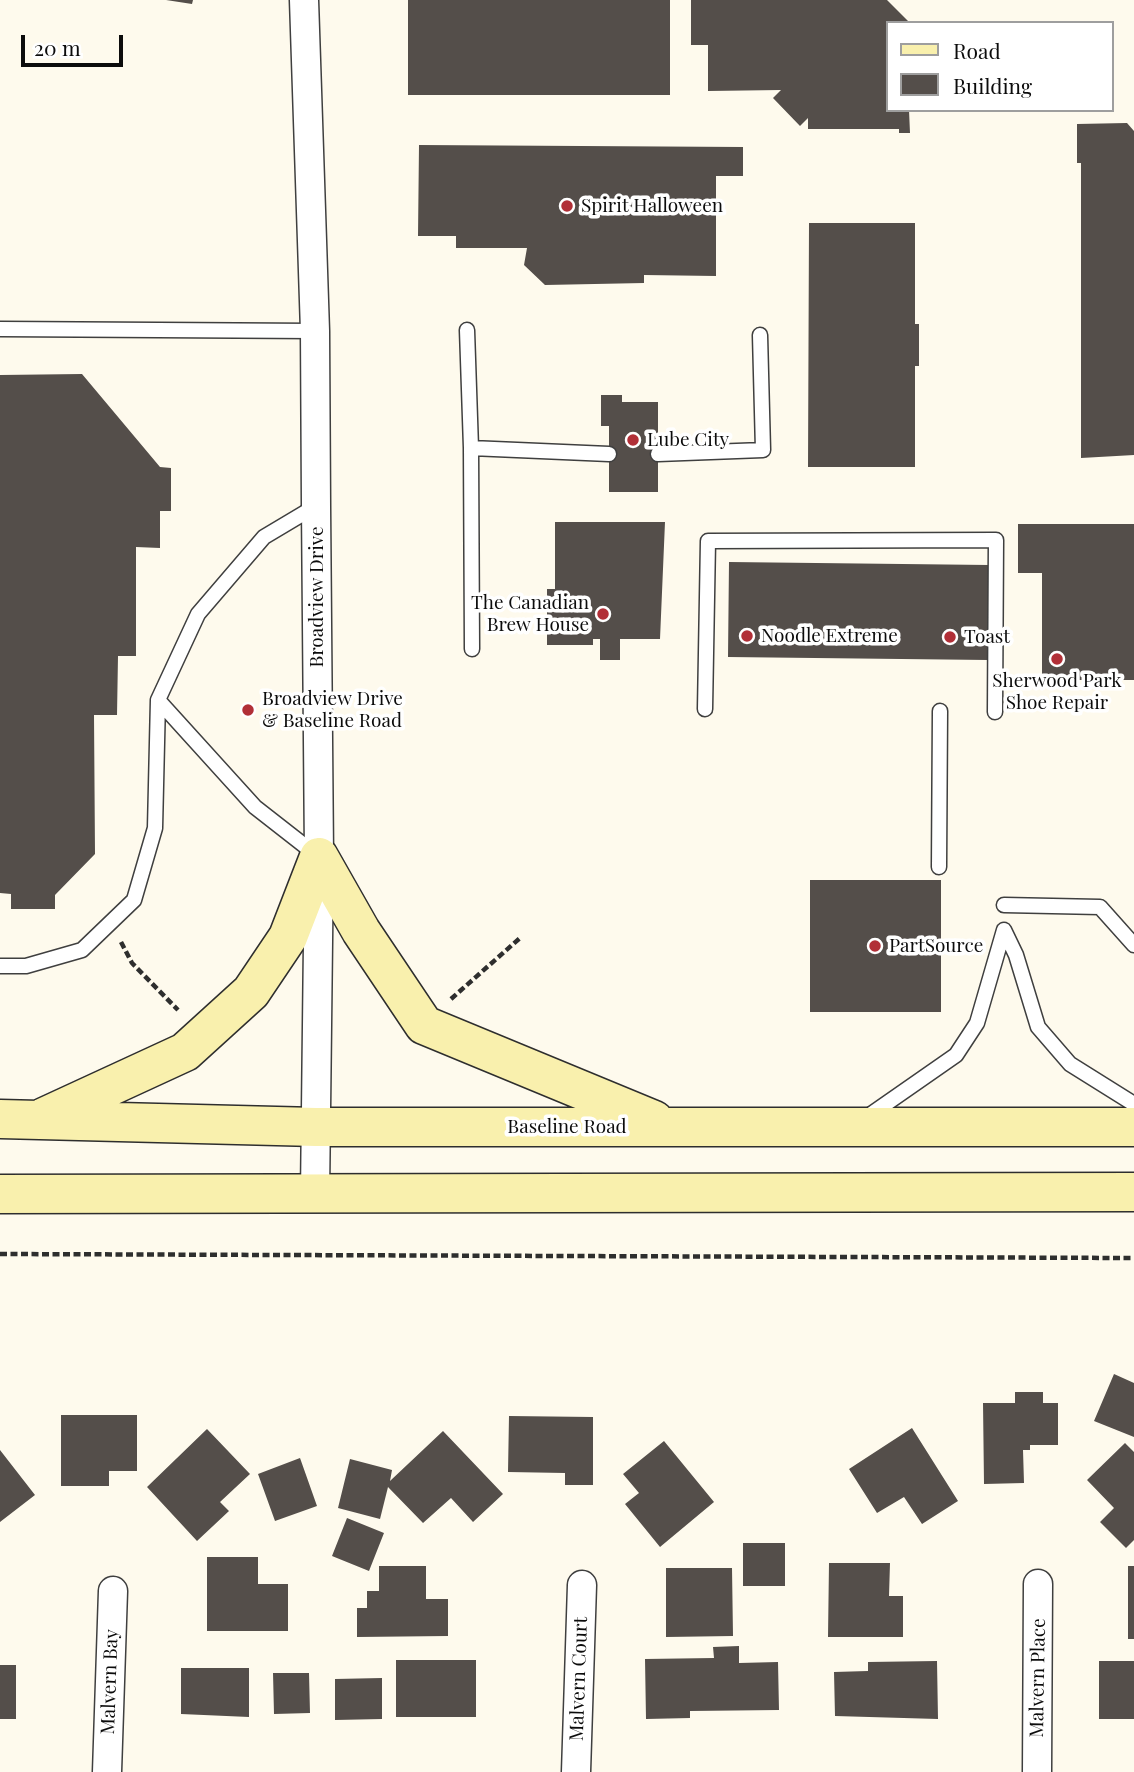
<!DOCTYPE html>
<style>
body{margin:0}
#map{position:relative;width:1134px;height:1772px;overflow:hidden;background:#fefaed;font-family:"Playfair Display",serif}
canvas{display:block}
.legend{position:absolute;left:886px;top:21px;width:228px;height:91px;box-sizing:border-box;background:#fff;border:2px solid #9e9e9e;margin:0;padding:9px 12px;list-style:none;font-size:21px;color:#0c0c0c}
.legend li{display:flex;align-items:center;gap:14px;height:35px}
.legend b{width:35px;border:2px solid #9e9e9e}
.scale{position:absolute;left:21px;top:35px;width:102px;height:32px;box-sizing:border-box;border:4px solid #0c0c0c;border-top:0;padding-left:9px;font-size:21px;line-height:24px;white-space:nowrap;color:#0c0c0c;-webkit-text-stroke:5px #fff;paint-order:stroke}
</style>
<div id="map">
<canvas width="1134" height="1772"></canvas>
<ul class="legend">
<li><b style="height:9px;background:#f9f0ad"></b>Road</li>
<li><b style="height:19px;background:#544e4a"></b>Building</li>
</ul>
<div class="scale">20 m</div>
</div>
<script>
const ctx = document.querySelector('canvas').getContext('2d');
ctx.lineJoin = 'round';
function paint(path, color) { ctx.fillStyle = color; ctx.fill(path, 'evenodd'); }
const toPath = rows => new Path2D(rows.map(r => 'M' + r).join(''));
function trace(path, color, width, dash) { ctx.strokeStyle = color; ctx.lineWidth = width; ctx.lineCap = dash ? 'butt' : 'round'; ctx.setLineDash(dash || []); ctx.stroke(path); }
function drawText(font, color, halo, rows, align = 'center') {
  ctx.font = font + ' "Playfair Display",serif'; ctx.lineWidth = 7; ctx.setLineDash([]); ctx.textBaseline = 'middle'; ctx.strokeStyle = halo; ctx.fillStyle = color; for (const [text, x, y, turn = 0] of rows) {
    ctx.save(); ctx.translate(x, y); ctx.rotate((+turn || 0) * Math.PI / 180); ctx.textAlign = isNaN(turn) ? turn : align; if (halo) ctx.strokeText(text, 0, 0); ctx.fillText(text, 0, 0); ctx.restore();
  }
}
paint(toPath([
 [166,0,193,0,192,4],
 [408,0,670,0,670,95,408,95],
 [691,0,887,0,910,23,887,23,887,110,909,110,910,133,899,133,899,129,808,129,808,118,800,126,773,98,781,90,708,91,708,45,691,45],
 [1127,123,1134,131,1134,455,1081,458,1081,163,1077,163,1077,124],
 [419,145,743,147,743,176,716,176,716,276,644,275,644,283,545,285,524,265,527,248,456,248,456,236,418,236],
 [809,223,915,223,915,324,919,324,919,366,915,366,915,467,808,467],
 [82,374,160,467,171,468,171,511,160,511,160,548,136,547,136,656,118,656,117,715,94,715,95,854,55,895,55,909,11,909,11,894,0,893,0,375],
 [601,395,622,395,622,402,658,402,658,492,609,492,609,426,601,426],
 [555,522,665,522,660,639,620,639,620,660,600,660,600,639,593,639,593,645,547,645,547,589,555,589],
 [1018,524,1134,524,1134,680,1042,680,1042,573,1018,573],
 [729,562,989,565,988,660,728,657],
 [810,880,941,880,941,1012,810,1012],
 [1114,1374,1134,1383,1134,1437,1094,1421],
 [1015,1392,1043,1392,1043,1403,1058,1403,1058,1445,1030,1445,1030,1450,1023,1450,1024,1483,984,1484,983,1403,1015,1403],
 [61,1415,137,1415,137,1471,109,1471,109,1486,61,1486],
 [509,1416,593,1417,593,1485,565,1485,565,1473,508,1472],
 [912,1428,958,1501,922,1524,904,1497,877,1513,849,1469],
 [207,1429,250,1474,220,1502,229,1511,197,1541,147,1487],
 [443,1431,503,1494,473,1522,451,1498,423,1523,388,1487,380,1519,338,1508,350,1459,392,1470,390,1481],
 [664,1441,714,1502,660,1547,625,1504,639,1493,623,1474],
 [1125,1443,1134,1452,1134,1540,1126,1548,1100,1522,1114,1508,1087,1480],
 [0,1450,35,1495,0,1522],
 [300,1458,317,1506,275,1521,258,1474],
 [347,1518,384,1533,369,1571,332,1556],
 [743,1543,785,1543,785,1586,743,1586],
 [207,1557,258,1557,258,1584,288,1584,288,1631,207,1631],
 [829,1563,890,1563,889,1596,903,1596,903,1637,828,1637],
 [379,1566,426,1566,426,1599,448,1599,448,1636,357,1637,357,1608,367,1608,367,1591,379,1591],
 [1128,1566,1134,1566,1134,1639,1128,1639],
 [666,1568,732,1568,733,1636,666,1637],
 [739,1646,739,1663,778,1662,779,1710,690,1711,690,1718,646,1719,645,1659,714,1658,713,1647],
 [396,1660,476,1660,476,1717,396,1717],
 [937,1661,938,1719,835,1716,834,1672,868,1671,868,1662],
 [1099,1661,1134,1661,1134,1719,1099,1719],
 [0,1665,16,1665,16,1719,0,1719],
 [181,1668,249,1668,249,1717,181,1714],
 [273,1673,309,1673,310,1713,274,1714],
 [382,1678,382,1719,335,1720,335,1679]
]), '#544e4a');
const service = toPath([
 [0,329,315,331],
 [467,330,471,448,472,649],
 [471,448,609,454],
 [658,454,763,450,760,335],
 [158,700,255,807,319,857],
 [705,709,708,541,996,540,995,712],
 [939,867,940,711],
 [1004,905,1100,907,1134,945],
 [0,966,26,966,82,950,134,900,155,828,158,700,198,614,264,537,316,506],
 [867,1117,956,1055,977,1023,1004,930,1016,955,1038,1027,1070,1064,1134,1104]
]);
const minor = toPath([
 [304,0,315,331,316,506,319,857,315,1194],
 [107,1772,113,1591],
 [576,1772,582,1585],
 [1037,1772,1038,1584]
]);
const secondary = toPath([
 [319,857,361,931,424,1025,654,1120],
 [44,1117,185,1052,251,992,288,937,319,857],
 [0,1119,316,1127,1134,1127],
 [0,1194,1134,1192]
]);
trace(service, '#3f3f3f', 17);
trace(minor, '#3f3f3f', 31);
trace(secondary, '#2e2e2e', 41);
trace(toPath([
 [121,942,132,963,178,1010],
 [451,999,520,938],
 [0,1254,1134,1258]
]), '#2e2e2e', 4.5, [7, 3.5]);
trace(service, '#fff', 14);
trace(minor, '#fff', 28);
trace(secondary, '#f9f0ad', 38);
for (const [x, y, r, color] of [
 [567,206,7,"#b12f37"],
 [633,440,7,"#b12f37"],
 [603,614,7,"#b12f37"],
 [747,636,7,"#b12f37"],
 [950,637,7,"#b12f37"],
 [1057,659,7,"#b12f37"],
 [248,710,7,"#b12f37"],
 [875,946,7,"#b12f37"]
]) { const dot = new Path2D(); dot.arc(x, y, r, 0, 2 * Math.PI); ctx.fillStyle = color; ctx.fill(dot); trace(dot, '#fff', 2.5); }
drawText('19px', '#0c0c0c', '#fff', [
 ["Spirit Halloween",581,206],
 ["Lube City",647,440],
 ["The Canadian",589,603,"right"],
 ["Brew House",589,625,"right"],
 ["Noodle Extreme",761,636],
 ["Toast",964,637],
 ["Sherwood Park",1057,681,"center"],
 ["Shoe Repair",1057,703,"center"],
 ["Broadview Drive",262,699],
 ["& Baseline Road",262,721],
 ["PartSource",889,946]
], 'left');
drawText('19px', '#0c0c0c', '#fff', [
 ["Broadview Drive",317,597,-90],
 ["Baseline Road",567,1127],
 ["Malvern Place",1038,1678,-89],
 ["Malvern Court",579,1679,-88],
 ["Malvern Bay",110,1682,-88]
]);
</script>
